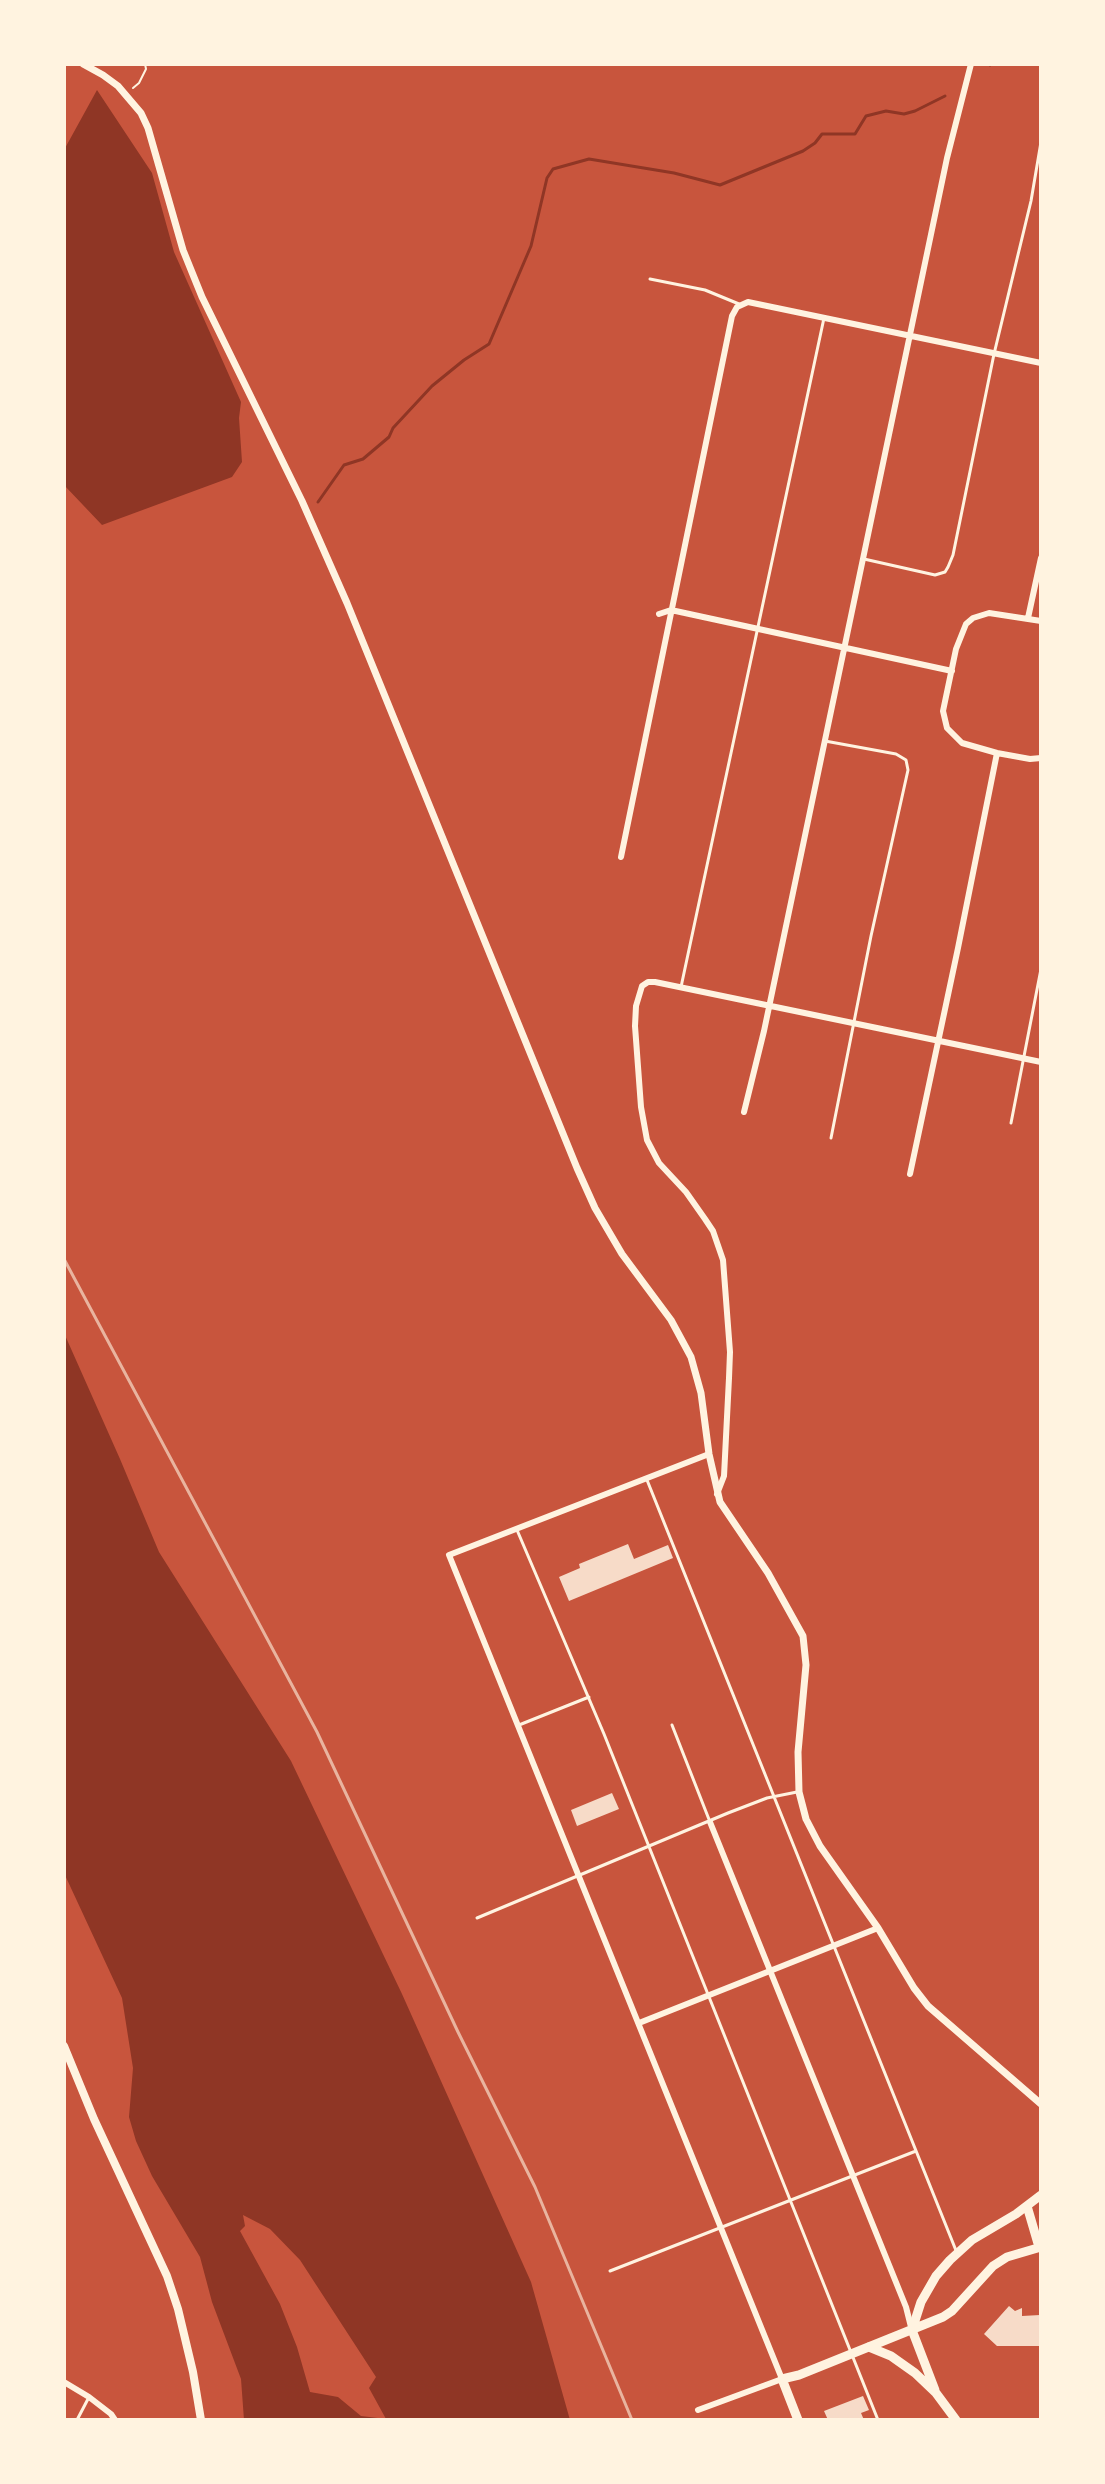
<!DOCTYPE html>
<style>
body{margin:0}
#map{position:relative;width:1105px;height:2484px;overflow:hidden;background:#c8553d;font-family:Inter,sans-serif}
canvas{display:block}
.frame{position:absolute;inset:0;border:66px solid #fff3e0;pointer-events:none}
</style>
<div id="map">
<canvas width="1105" height="2484"></canvas>
<div class="frame"></div>
</div>
<script>
const ctx = document.querySelector('canvas').getContext('2d');
ctx.lineJoin = 'round';
function paint(path, color) { ctx.fillStyle = color; ctx.fill(path, 'evenodd'); }
const toPath = rows => new Path2D(rows.map(r => 'M' + r).join(''));
function trace(path, color, width, dash) { ctx.strokeStyle = color; ctx.lineWidth = width; ctx.lineCap = dash ? 'butt' : 'round'; ctx.setLineDash(dash || []); ctx.stroke(path); }
paint(toPath([
 [97,90,152,173,174,252,241,402,239,418,242,462,232,477,102,525,64,485,64,150],
 [64,1333,120,1459,159,1552,291,1761,402,1994,531,2282,570,2420,244,2420,241,2379,212,2302,200,2257,152,2176,136,2141,129,2117,133,2068,122,1998,64,1873],
 [243,2215,270,2229,300,2260,376,2377,369,2388,386,2419,361,2416,338,2397,310,2392,297,2347,280,2304,240,2231,245,2226]
]), '#8f3625');
trace(toPath([
 [990,65,991,64],
 [318,502,344,465,363,459,389,437,393,428,432,386,464,360,489,344,531,246,547,178,553,169,589,159,674,173,720,185,803,151,815,143,822,134,855,134,866,116,886,111,904,114,915,111,945,96]
]), '#8f3625', 3);
paint(toPath([
 [628,1544,634,1559,668,1545,673,1558,569,1601,559,1577,580,1568,579,1564],
 [612,1793,619,1809,577,1826,571,1810],
 [1009,2306,1015,2311,1022,2308,1022,2316,1040,2315,1040,2346,997,2346,984,2334],
 [863,2396,869,2410,861,2413,864,2420,828,2420,824,2411]
]), '#f7dbc8');
trace(toPath([
 [133,88,139,83,146,69,145,64]
]), '#fff3e0', 2);
trace(toPath([
 [650,279,705,290,739,304],
 [864,559,935,575,945,572,948,567,953,555,994,354,1031,201,1041,142],
 [825,741,896,754,906,760,908,770,871,936,831,1138],
 [681,987,824,318],
 [1011,1123,1041,969],
 [647,1480,957,2253],
 [517,1530,604,1734,878,2420],
 [519,1725,589,1697],
 [672,1725,710,1822],
 [477,1918,728,1813,767,1798,797,1792],
 [610,2271,916,2151],
 [77,2420,89,2397]
]), '#fff3e0', 3);
trace(toPath([
 [659,614,671,610,952,671],
 [1028,618,1041,558],
 [1041,621,989,613,973,618,966,624,956,649,943,711,947,728,962,743,997,753,1030,759,1041,758],
 [621,857,732,316,737,307,748,302,1041,363],
 [744,1112,764,1031,947,158,971,64],
 [910,1174,958,948,997,753],
 [717,1494,724,1476,729,1378,730,1352,723,1260,713,1231,705,1219,686,1192,659,1163,647,1140,641,1107,635,1026,636,1006,642,986,648,982,655,982,1041,1062],
 [710,1822,906,2307,911,2327],
 [639,2023,878,1928],
 [64,2382,89,2397,111,2414,115,2420],
 [698,2410,782,2379,449,1555,709,1454]
]), '#fff3e0', 6);
trace(toPath([
 [83,64,103,75,118,86,141,113,148,128,183,250,202,297,302,501,347,603,577,1168,595,1208,622,1254,671,1320,691,1357,701,1393,709,1454,720,1502,768,1573,803,1636,806,1665,798,1752,799,1792,806,1819,820,1846,878,1928,914,1988,928,2006,1041,2104]
]), '#fff3e0', 7);
trace(toPath([
 [64,2046,94,2119,167,2276,178,2309,193,2372,201,2420]
]), '#fff3e0', 8);
trace(toPath([
 [1027,2206,1039,2247],
 [912,2330,921,2302,936,2276,950,2260,972,2240,1016,2214,1041,2195],
 [798,2420,782,2379,799,2375,943,2317,952,2311,993,2266,1007,2257,1041,2247]
]), '#fff3e0', 9);
trace(toPath([
 [912,2330,935,2390],
 [869,2347,891,2356,915,2373,936,2393,956,2420]
]), '#fff3e0', 9);
trace(toPath([
 [64,1259,317,1732,458,2032,535,2187,632,2420]
]), '#e9b49f', 3);
</script>
